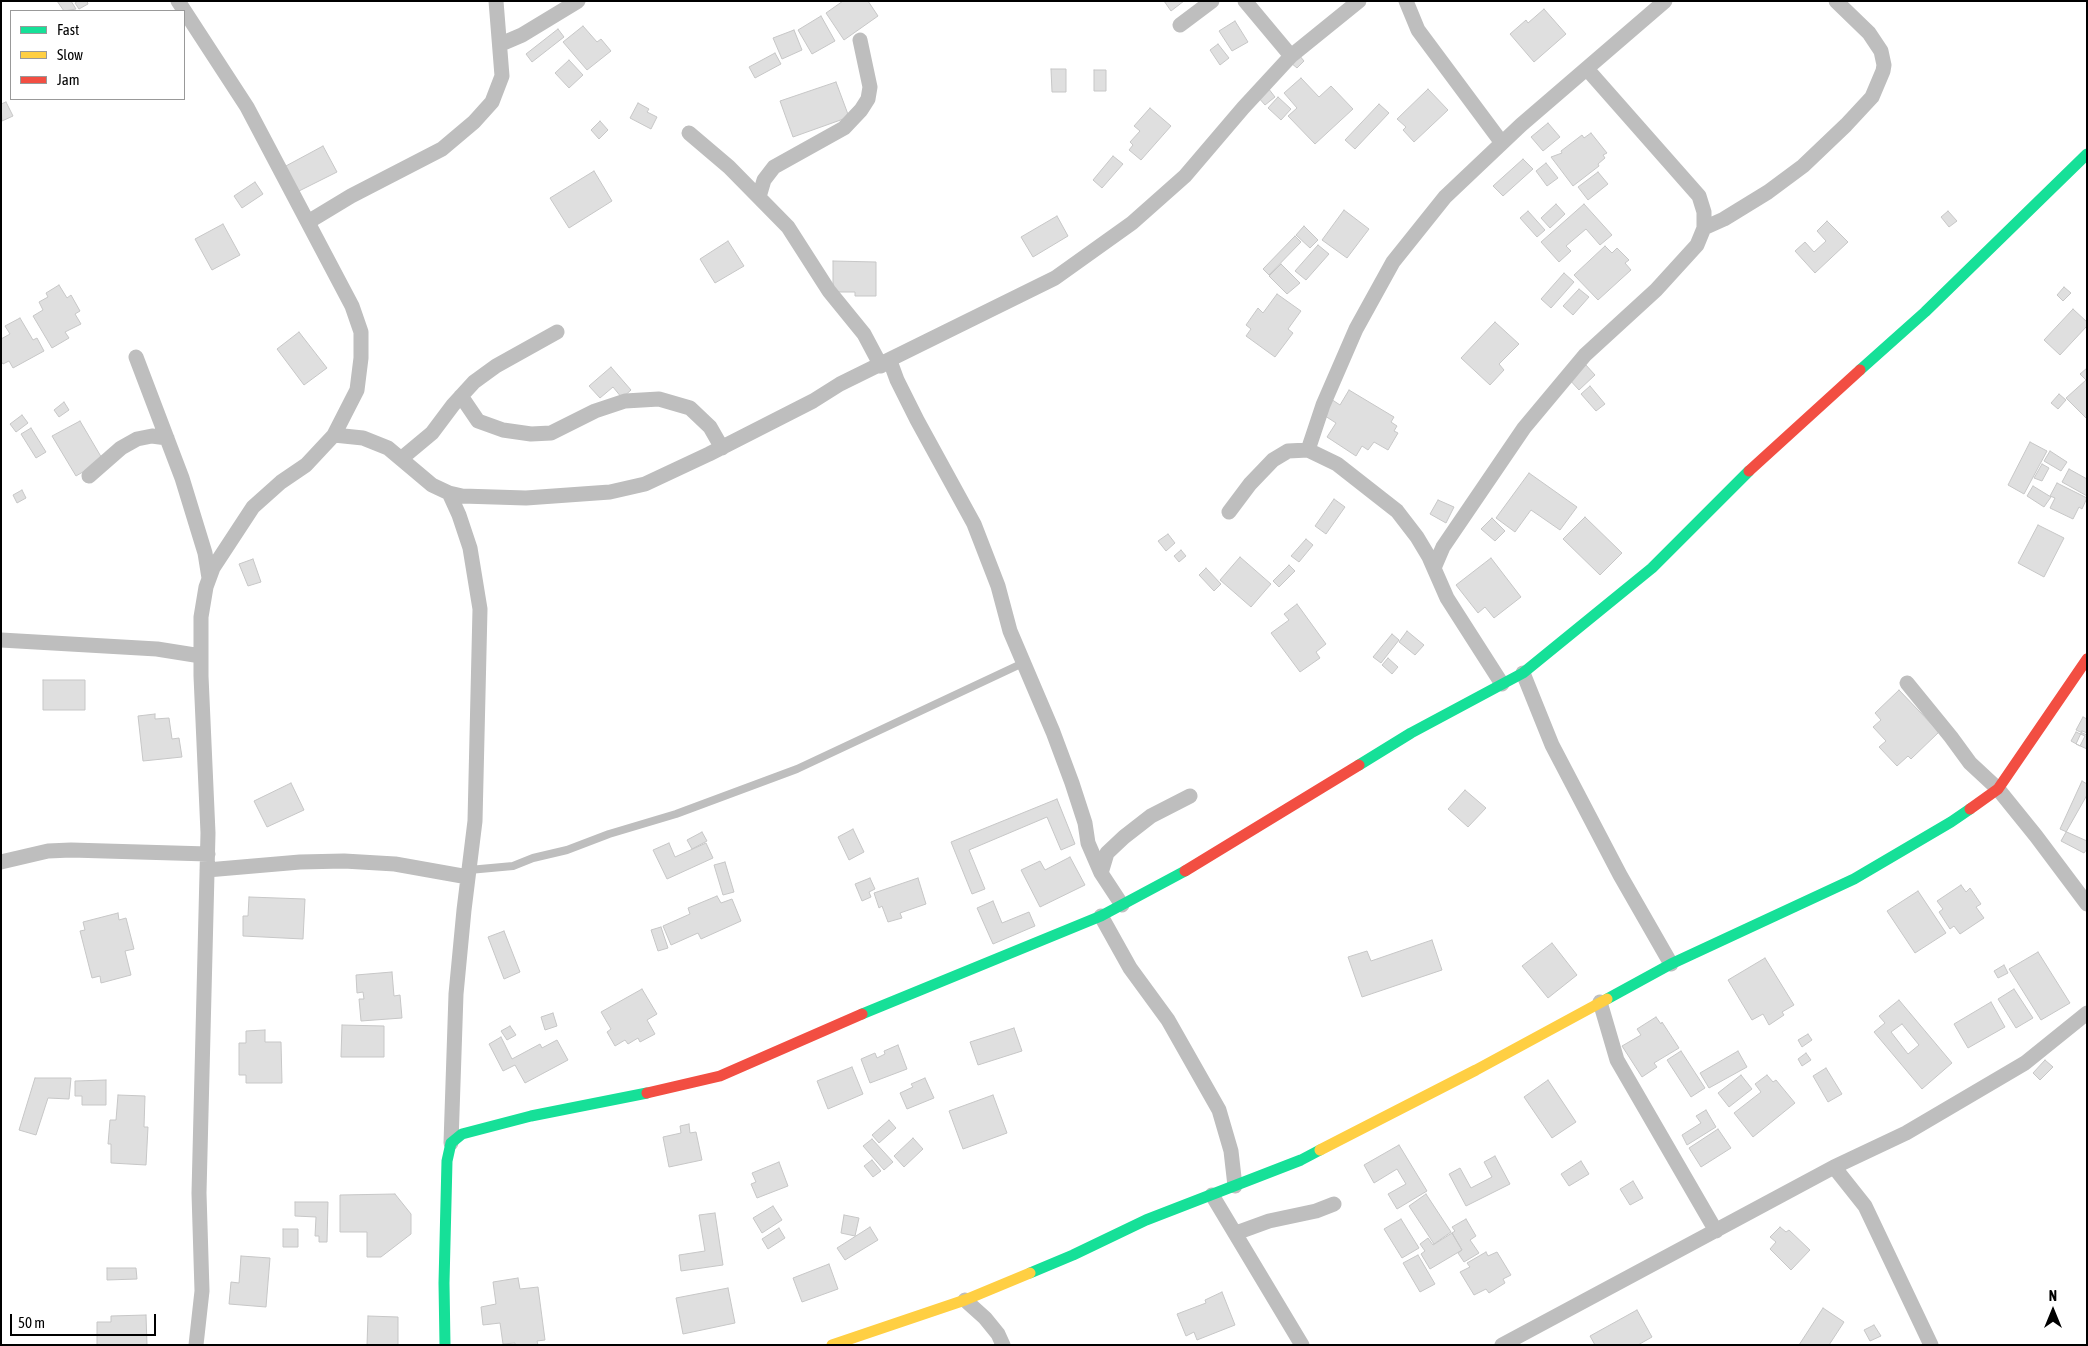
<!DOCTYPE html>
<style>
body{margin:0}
#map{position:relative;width:2088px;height:1346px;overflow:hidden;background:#fff;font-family:"Asap Condensed",sans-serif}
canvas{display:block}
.frame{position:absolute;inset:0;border:2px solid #000;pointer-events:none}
.legend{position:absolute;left:10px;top:10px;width:175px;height:90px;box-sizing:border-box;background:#fff;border:1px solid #999;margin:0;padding:6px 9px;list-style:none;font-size:15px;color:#000}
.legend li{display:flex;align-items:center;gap:10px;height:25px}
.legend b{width:25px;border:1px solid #999}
.north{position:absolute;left:2028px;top:1286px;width:50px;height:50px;-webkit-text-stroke:4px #fff;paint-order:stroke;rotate:0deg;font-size:14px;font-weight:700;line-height:20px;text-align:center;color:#000}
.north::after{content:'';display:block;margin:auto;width:18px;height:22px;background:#000;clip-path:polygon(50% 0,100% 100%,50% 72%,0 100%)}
.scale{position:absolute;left:10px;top:1314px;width:146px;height:22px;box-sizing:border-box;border:2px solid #000;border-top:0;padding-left:6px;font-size:15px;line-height:18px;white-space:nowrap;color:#000;-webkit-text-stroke:4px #fff;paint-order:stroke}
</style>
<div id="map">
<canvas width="2088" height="1346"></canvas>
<div class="frame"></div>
<ul class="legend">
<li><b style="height:6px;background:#16e098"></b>Fast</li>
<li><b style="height:6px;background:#ffcf43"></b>Slow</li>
<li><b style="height:6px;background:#f24e42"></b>Jam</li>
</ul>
<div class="north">N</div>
<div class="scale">50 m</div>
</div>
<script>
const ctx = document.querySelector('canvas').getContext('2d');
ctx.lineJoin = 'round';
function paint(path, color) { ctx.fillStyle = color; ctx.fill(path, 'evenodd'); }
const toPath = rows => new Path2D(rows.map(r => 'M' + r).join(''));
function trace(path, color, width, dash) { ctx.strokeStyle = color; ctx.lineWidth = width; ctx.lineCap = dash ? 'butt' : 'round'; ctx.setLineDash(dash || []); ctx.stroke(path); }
const building = toPath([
 [57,1,71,1,76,9,64,11,57,1],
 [78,1,87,1,88,4,79,9,75,3,78,1],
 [843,1,868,1,878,16,844,40,826,13,843,1],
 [1164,1,1184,1,1171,11,1164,1],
 [1544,9,1566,34,1534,62,1510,34,1526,20,1528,23,1544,9],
 [821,16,835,41,812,54,798,30,821,16],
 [1235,21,1248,42,1232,51,1219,31,1235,21],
 [583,26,597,42,601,39,611,51,587,70,563,42,583,26],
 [558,29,564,37,532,62,526,54,558,29],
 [794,30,802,50,782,59,773,38,794,30],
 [1218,44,1229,58,1220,65,1210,50,1218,44],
 [775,53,781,64,755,78,749,67,775,53],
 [1299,55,1304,61,1297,68,1291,63,1299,55],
 [569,60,583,75,569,88,555,73,569,60],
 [1051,69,1066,69,1066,92,1052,92,1051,69],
 [1094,70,1106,70,1106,91,1094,91,1094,70],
 [1301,78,1319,97,1331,86,1353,109,1315,144,1288,116,1297,108,1284,93,1301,78],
 [836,82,849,117,793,137,780,101,836,82],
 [1268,88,1275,97,1265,105,1258,97,1268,88],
 [1428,89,1448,110,1414,142,1403,130,1406,127,1397,119,1428,89],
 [1278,97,1291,109,1281,120,1268,108,1278,97],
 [6,102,13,116,2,121,1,104,6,102],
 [638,103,649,109,647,112,657,117,651,129,630,118,638,103],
 [1379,104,1389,113,1355,149,1345,140,1379,104],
 [1150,108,1171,126,1141,160,1129,150,1133,145,1130,142,1140,131,1134,126,1150,108],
 [600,121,608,130,599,139,591,130,600,121],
 [1548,123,1560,137,1543,151,1531,137,1548,123],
 [1591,133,1607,153,1603,155,1605,158,1598,164,1599,166,1573,186,1551,157,1562,153,1561,151,1582,135,1584,138,1591,133],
 [323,146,337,172,297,192,284,167,323,146],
 [1113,156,1123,164,1102,188,1093,180,1113,156],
 [1523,159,1533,169,1503,196,1493,186,1523,159],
 [1546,163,1558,178,1547,186,1536,171,1546,163],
 [594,171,612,201,569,228,550,198,594,171],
 [1598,172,1608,184,1588,200,1578,187,1598,172],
 [255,182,263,194,242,208,234,196,255,182],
 [1556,204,1565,214,1550,228,1541,218,1556,204],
 [1584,204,1612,235,1600,245,1586,229,1566,246,1571,251,1559,262,1541,242,1584,204],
 [1344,210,1369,229,1347,258,1322,240,1344,210],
 [1528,211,1545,230,1537,237,1520,218,1528,211],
 [1948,211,1957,221,1949,227,1941,217,1948,211],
 [1057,216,1068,236,1033,257,1021,237,1057,216],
 [1827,221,1848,242,1815,273,1795,251,1805,242,1814,252,1826,241,1817,231,1827,221],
 [223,224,240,255,212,270,195,239,223,224],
 [1304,226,1318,240,1310,248,1296,235,1304,226],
 [1295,236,1301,242,1269,275,1263,269,1295,236],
 [728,241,744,266,715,283,700,259,728,241],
 [1318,245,1329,254,1306,280,1295,271,1318,245],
 [1605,246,1612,253,1617,248,1629,260,1625,263,1631,270,1598,300,1574,275,1605,246],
 [833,261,876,262,876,296,855,296,855,292,833,292,833,261],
 [1281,264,1300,283,1287,294,1269,276,1281,264],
 [1564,273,1574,282,1551,308,1541,299,1564,273],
 [59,285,67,298,71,295,80,311,75,314,81,324,65,332,69,338,52,348,33,316,43,310,39,302,48,297,46,293,59,285],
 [2064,287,2071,293,2063,301,2057,295,2064,287],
 [1579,289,1589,297,1573,315,1563,306,1579,289],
 [1277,294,1301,311,1288,329,1293,333,1275,357,1246,336,1251,329,1246,325,1258,308,1263,313,1277,294],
 [2073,309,2087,322,2087,326,2060,355,2044,340,2073,309],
 [20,318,33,340,37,338,44,351,13,368,9,361,3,364,1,361,1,339,10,334,5,326,20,318],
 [1495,322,1519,344,1499,364,1504,370,1490,385,1461,358,1495,322],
 [299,332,327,368,304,385,277,349,299,332],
 [1585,364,1595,375,1579,390,1568,378,1585,364],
 [611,367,631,390,622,398,613,387,600,398,589,386,611,367],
 [2087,368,2087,419,2066,398,2086,380,2080,374,2087,368],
 [1590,386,1605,404,1596,411,1581,394,1590,386],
 [1349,390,1394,417,1391,422,1397,426,1394,431,1398,433,1388,450,1374,442,1368,450,1362,446,1356,456,1327,437,1336,423,1322,414,1331,399,1340,405,1349,390],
 [2059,394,2066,400,2058,409,2051,403,2059,394],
 [64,402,69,410,59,417,54,410,64,402],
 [22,415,28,423,16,432,10,424,22,415],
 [80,421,103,460,76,476,52,436,80,421],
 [31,428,46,452,36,458,21,434,31,428],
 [2030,442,2047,451,2024,494,2008,485,2030,442],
 [2050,451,2067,462,2061,471,2044,461,2050,451],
 [2042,464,2049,468,2042,481,2034,478,2042,464],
 [2069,469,2087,479,2087,496,2062,482,2069,469],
 [1529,473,1577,507,1560,530,1531,510,1515,532,1496,518,1529,473],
 [2057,483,2087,498,2082,509,2079,507,2073,519,2050,508,2055,498,2050,496,2057,483],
 [2033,486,2051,497,2044,507,2027,496,2033,486],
 [22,490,26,498,17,503,13,495,22,490],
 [1334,499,1345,507,1326,534,1315,526,1334,499],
 [1438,500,1454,507,1446,523,1430,514,1438,500],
 [1585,517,1622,553,1600,575,1563,539,1585,517],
 [1492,518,1505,531,1495,541,1481,529,1492,518],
 [2038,525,2064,538,2044,577,2018,563,2038,525],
 [1168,534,1175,543,1166,551,1158,541,1168,534],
 [1306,539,1313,545,1299,562,1291,556,1306,539],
 [1181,550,1186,556,1179,562,1174,556,1181,550],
 [1240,557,1271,584,1251,607,1220,580,1240,557],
 [1491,558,1521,597,1494,618,1485,607,1478,613,1456,585,1491,558],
 [253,559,261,582,248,586,239,564,253,559],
 [1289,565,1295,571,1279,587,1273,581,1289,565],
 [1206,568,1221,584,1214,591,1199,575,1206,568],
 [1297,604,1326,644,1316,652,1320,658,1300,672,1271,633,1289,620,1284,614,1297,604],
 [1407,631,1424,645,1415,655,1399,642,1407,631],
 [1392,634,1399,640,1381,663,1373,657,1392,634],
 [1388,658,1398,667,1392,674,1382,665,1388,658],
 [43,680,85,680,85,710,43,710,43,680],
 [1899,690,1939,732,1911,759,1908,756,1897,766,1879,747,1886,741,1873,727,1881,720,1875,713,1899,690],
 [155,714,155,719,169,718,172,739,179,738,182,757,143,761,138,716,155,714],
 [2083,717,2087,719,2087,735,2076,730,2083,717],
 [2082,731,2087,733,2087,749,2076,744,2082,731],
 [2076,732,2085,736,2080,746,2071,741,2076,732],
 [2082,781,2087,784,2087,841,2060,829,2082,781],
 [291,783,304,810,267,827,254,801,291,783],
 [1465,790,1486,808,1468,827,1448,809,1465,790],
 [2087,795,2087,849,2084,853,2061,841,2087,795],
 [1057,799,1075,844,1061,850,1047,817,969,850,985,889,972,894,951,842,1057,799],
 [853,829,864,852,849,860,838,837,853,829],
 [702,832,707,841,692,849,687,840,702,832],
 [669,843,675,857,706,843,713,858,667,879,653,850,669,843],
 [1070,857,1085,885,1040,907,1021,870,1040,861,1045,870,1070,857],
 [725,862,734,892,723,895,714,865,725,862],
 [870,878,875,889,869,892,871,897,862,901,855,884,870,878],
 [918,878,926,904,900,913,902,918,888,922,882,906,879,908,874,893,918,878],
 [1961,885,1966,892,1970,888,1981,904,1976,907,1984,918,1960,934,1954,926,1950,929,1939,912,1943,909,1937,901,1961,885],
 [1918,891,1946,933,1915,953,1887,911,1918,891],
 [717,896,721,903,732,899,741,921,701,939,698,933,671,945,663,926,690,914,688,908,717,896],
 [249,897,305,899,303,939,243,936,243,916,248,916,249,897],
 [993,901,1002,923,1029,912,1035,926,993,944,977,908,993,901],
 [118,913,119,920,126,918,134,949,125,951,131,975,101,983,100,976,92,978,80,931,85,930,83,922,118,913],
 [661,927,668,948,658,951,651,930,661,927],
 [504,931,520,972,504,979,488,937,504,931],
 [1432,940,1442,970,1362,997,1348,957,1367,951,1371,961,1432,940],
 [1552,943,1577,975,1548,998,1522,966,1552,943],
 [2038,952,2070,1003,2041,1020,2009,969,2038,952],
 [1765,958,1794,1005,1782,1012,1784,1015,1769,1025,1763,1014,1752,1020,1728,980,1765,958],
 [2004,965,2008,973,1998,978,1994,971,2004,965],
 [392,972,394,996,400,995,402,1018,361,1021,359,999,364,999,363,992,357,993,356,975,392,972],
 [642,989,657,1014,647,1020,655,1034,640,1042,638,1038,628,1044,625,1040,615,1046,607,1032,611,1029,601,1012,642,989],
 [2014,989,2033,1018,2016,1028,1998,999,2014,989],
 [1899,1000,1952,1063,1922,1089,1874,1032,1885,1023,1879,1016,1899,1000],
 [1902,1024,1919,1045,1908,1054,1891,1032,1902,1024],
 [1991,1002,2005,1027,1968,1048,1954,1024,1991,1002],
 [553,1013,557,1026,545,1030,541,1017,553,1013],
 [1656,1017,1661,1024,1662,1022,1679,1048,1654,1063,1657,1067,1642,1077,1622,1046,1641,1035,1637,1029,1656,1017],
 [342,1025,384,1026,384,1057,341,1057,342,1025],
 [510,1026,516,1035,507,1040,501,1031,510,1026],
 [1014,1028,1022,1051,978,1065,970,1042,1014,1028],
 [265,1030,265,1042,281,1042,282,1083,246,1083,246,1075,239,1075,239,1043,246,1043,246,1031,265,1030],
 [1808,1034,1812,1040,1802,1047,1798,1040,1808,1034],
 [501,1037,512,1059,540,1044,542,1048,557,1040,568,1060,525,1083,515,1065,503,1071,489,1044,501,1037],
 [898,1045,907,1069,870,1083,861,1059,875,1053,877,1058,885,1054,884,1051,898,1045],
 [1681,1051,1705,1088,1691,1097,1667,1060,1681,1051],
 [1738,1051,1747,1067,1709,1088,1700,1073,1738,1051],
 [1806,1053,1811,1060,1802,1066,1798,1059,1806,1053],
 [2045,1060,2053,1067,2040,1080,2033,1073,2045,1060],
 [852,1067,863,1094,828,1109,817,1081,852,1067],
 [1826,1068,1842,1094,1828,1102,1813,1076,1826,1068],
 [1741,1075,1752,1089,1729,1107,1718,1093,1741,1075],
 [1767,1075,1773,1082,1776,1080,1795,1103,1753,1137,1734,1113,1761,1092,1755,1084,1767,1075],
 [35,1078,71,1078,69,1099,48,1098,36,1135,19,1130,35,1078],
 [925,1078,934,1098,907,1109,900,1093,913,1087,911,1084,925,1078],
 [106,1080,106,1105,82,1105,82,1096,75,1096,75,1081,106,1080],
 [1548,1080,1576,1122,1552,1138,1524,1097,1548,1080],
 [118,1095,145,1096,144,1127,148,1127,146,1165,111,1163,111,1144,108,1144,110,1120,116,1120,118,1095],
 [993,1095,1007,1133,963,1149,949,1111,993,1095],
 [1706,1110,1716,1127,1687,1145,1682,1135,1701,1123,1696,1116,1706,1110],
 [889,1120,896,1128,879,1143,872,1135,889,1120],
 [689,1124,690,1133,696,1132,702,1160,669,1167,663,1137,681,1133,680,1126,689,1124],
 [1718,1129,1731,1148,1701,1167,1689,1148,1718,1129],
 [913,1138,923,1149,904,1167,894,1156,913,1138],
 [872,1139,893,1162,884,1170,863,1146,872,1139],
 [1399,1145,1427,1191,1397,1209,1388,1194,1406,1184,1397,1169,1374,1183,1364,1165,1399,1145],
 [1495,1156,1510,1184,1466,1206,1449,1174,1460,1168,1471,1188,1492,1177,1484,1162,1495,1156],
 [872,1160,881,1171,873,1177,864,1166,872,1160],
 [1581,1161,1589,1174,1569,1186,1561,1174,1581,1161],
 [779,1162,788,1186,757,1198,751,1184,756,1182,752,1173,779,1162],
 [1633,1181,1643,1198,1630,1205,1620,1189,1633,1181],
 [395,1194,411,1214,411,1234,381,1257,367,1257,367,1232,340,1232,340,1195,395,1194],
 [1426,1194,1451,1232,1434,1244,1409,1206,1426,1194],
 [295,1202,328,1202,327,1242,319,1242,319,1236,315,1236,316,1217,295,1216,295,1202],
 [773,1206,782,1220,762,1233,753,1218,773,1206],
 [715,1213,723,1265,681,1271,679,1255,705,1251,699,1215,715,1213],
 [844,1215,859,1218,855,1236,841,1233,844,1215],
 [1401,1219,1419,1248,1402,1258,1384,1229,1401,1219],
 [1466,1219,1476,1236,1470,1240,1479,1253,1464,1262,1458,1253,1462,1250,1452,1233,1455,1231,1452,1227,1466,1219],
 [870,1227,878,1240,845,1260,837,1248,870,1227],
 [1780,1227,1786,1232,1789,1230,1810,1250,1791,1270,1770,1249,1776,1242,1770,1237,1780,1227],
 [779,1228,785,1238,768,1249,762,1239,779,1228],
 [283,1229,298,1229,298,1247,283,1247,283,1229],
 [1452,1233,1462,1250,1430,1269,1421,1254,1425,1251,1420,1244,1428,1238,1433,1245,1452,1233],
 [1486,1252,1488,1256,1497,1252,1511,1275,1503,1279,1505,1283,1489,1293,1486,1289,1474,1295,1460,1272,1470,1267,1467,1263,1486,1252],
 [1418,1255,1435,1284,1420,1292,1403,1263,1418,1255],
 [241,1256,270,1258,266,1307,229,1304,231,1282,239,1283,241,1256],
 [829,1264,838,1289,802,1302,793,1278,829,1264],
 [107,1268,136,1268,137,1279,107,1280,107,1268],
 [518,1278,520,1289,538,1287,545,1340,537,1341,538,1345,515,1345,515,1343,503,1344,500,1323,483,1325,481,1307,496,1304,493,1282,518,1278],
 [728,1288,735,1323,683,1334,676,1298,728,1288],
 [1222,1292,1235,1325,1197,1340,1194,1332,1186,1336,1177,1314,1206,1303,1205,1300,1222,1292],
 [1823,1308,1844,1322,1829,1345,1799,1345,1823,1308],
 [1637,1310,1652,1337,1638,1345,1595,1345,1590,1336,1637,1310],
 [146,1315,147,1345,97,1345,97,1322,111,1322,111,1316,146,1315],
 [368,1316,398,1317,398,1345,367,1345,368,1316],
 [1874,1325,1881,1336,1870,1341,1864,1330,1874,1325]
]);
paint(building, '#dfdfdf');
trace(building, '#c7c7c7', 1);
trace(toPath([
 [469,870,513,866,533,858,567,850,609,834,676,814,797,769,1023,663]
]), '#bebebe', 8);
trace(toPath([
 [178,1,247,107,352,306,361,332,361,358,357,390,334,435,306,465,281,482,253,507,213,568,206,587,201,617,201,676,208,833,199,1193,202,1291,196,1345],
 [1245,1,1291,56],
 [1406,1,1418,30,1502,143],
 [1180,25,1212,1],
 [501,44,522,35,578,1],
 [689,133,729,167,788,227,829,291,864,334,881,366],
 [759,197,764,180,774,167,844,128,861,110,868,99,870,87,860,40],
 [308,222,351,196,442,149,474,122,492,102,502,76,496,1],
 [1704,228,1724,219,1768,192,1803,166,1846,125,1872,97,1883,71,1884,65,1881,51,1869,33,1836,1],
 [136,357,182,478,205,553,209,578],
 [890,361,897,380,917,420,974,524,998,586,1010,631,1053,732,1072,783,1085,823,1088,843,1101,873,1122,905],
 [461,396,478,421,503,430,531,434,551,433,595,411,625,401,659,399,690,408,710,427,722,448],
 [334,435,363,438,388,448,432,485,449,493,462,496,526,498,610,492,645,484,709,454,813,401,840,384,1055,278,1132,223,1185,176,1243,108,1291,56,1359,1],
 [1308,450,1323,405,1356,329,1393,262,1445,197,1521,125,1665,1],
 [402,458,432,433,453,405,474,382,496,366,557,332],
 [89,476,121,448,137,439,152,436,167,438],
 [449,493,459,515,470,548,480,609,475,821,464,910,456,994,451,1143],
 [1229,512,1250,484,1273,460,1288,451,1308,450,1337,464,1397,511,1417,537,1429,557,1447,598,1502,684],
 [1434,568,1443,547,1524,428,1585,355,1656,290,1697,245,1704,228,1704,212,1699,196,1587,69],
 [1,640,157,649,201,656],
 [1523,673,1552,745,1620,875,1671,964],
 [1907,683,1951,737,1970,763,1998,789,2036,836,2087,904],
 [1,862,48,851,71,850,208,854],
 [207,870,300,862,344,861,395,864,468,877],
 [1101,873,1107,853,1124,837,1151,816,1190,796],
 [1101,916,1130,968,1168,1020,1219,1110,1231,1151,1235,1186],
 [1600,1002,1617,1060,1716,1231],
 [1834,1167,1865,1206,1931,1345],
 [1212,1195,1302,1345],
 [1236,1233,1269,1221,1316,1211,1334,1204],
 [965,1300,985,1318,998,1334,1003,1345],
 [1502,1345,1834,1167,1906,1133,2025,1063,2087,1013]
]), '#bebebe', 15);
trace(toPath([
 [1860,370,1925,312,2087,154],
 [1359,765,1411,733,1523,673,1652,568,1749,471],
 [1607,999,1671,964,1854,879,1951,822,1970,809],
 [862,1014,1101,916,1185,871],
 [1030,1273,1073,1255,1146,1220,1301,1160,1320,1150],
 [445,1345,444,1283,447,1161,451,1143,462,1134,531,1116,647,1093]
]), '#16e098', 11);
trace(toPath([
 [1320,1150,1476,1070,1607,999],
 [832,1345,965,1300,1030,1273]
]), '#ffcf43', 11);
trace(toPath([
 [1749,471,1860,370],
 [1970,809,1998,789,2087,659],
 [1185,871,1359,765],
 [647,1093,720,1076,862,1014]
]), '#f24e42', 11);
</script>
